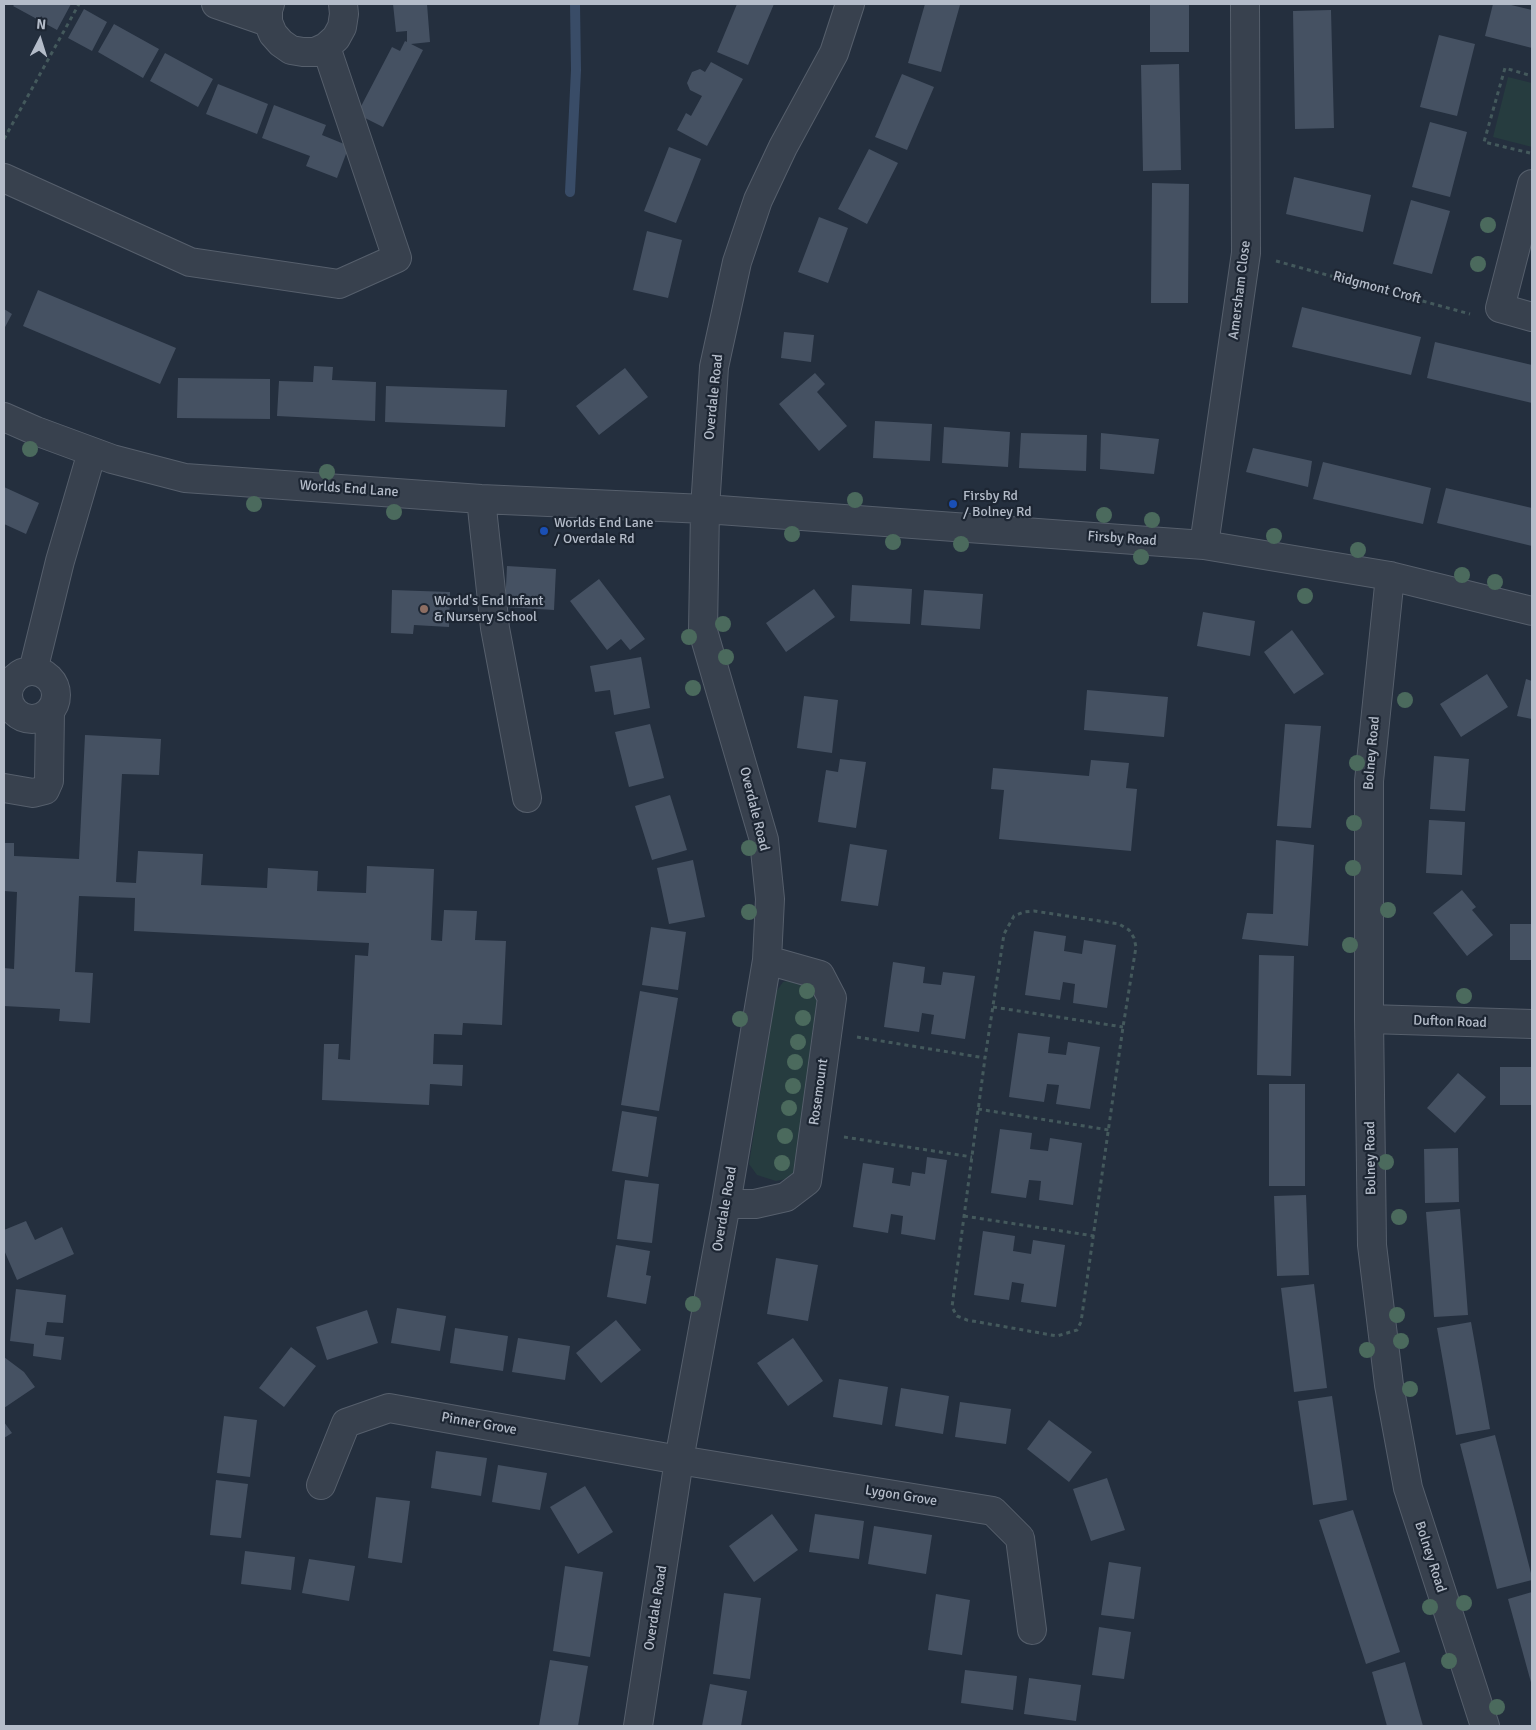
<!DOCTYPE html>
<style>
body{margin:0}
#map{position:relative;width:1536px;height:1730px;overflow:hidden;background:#242f3e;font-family:Signika,sans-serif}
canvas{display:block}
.frame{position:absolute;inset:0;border:5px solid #b4bcc9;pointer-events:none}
.north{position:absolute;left:15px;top:15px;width:50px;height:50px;-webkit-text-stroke:4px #1d2633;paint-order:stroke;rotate:5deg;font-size:14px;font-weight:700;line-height:20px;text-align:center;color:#b4bcc9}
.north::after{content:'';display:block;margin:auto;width:18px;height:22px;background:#b4bcc9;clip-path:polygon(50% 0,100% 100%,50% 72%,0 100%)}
</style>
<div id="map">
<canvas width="1536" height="1730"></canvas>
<div class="frame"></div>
<div class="north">N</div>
</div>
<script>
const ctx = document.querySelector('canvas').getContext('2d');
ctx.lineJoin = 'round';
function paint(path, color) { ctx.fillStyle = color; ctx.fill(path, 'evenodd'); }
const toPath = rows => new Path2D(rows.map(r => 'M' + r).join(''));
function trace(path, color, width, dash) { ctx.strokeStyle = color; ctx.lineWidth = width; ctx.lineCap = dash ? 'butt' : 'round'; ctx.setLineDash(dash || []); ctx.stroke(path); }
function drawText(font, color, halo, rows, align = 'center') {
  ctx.font = font + ' Signika,sans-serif'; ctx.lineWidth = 4.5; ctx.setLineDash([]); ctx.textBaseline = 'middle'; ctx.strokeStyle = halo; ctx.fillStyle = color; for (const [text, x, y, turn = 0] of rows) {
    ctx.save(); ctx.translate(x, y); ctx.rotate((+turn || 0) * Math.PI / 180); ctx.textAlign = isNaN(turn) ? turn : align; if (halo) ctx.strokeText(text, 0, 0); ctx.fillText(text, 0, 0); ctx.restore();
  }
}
paint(toPath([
 [1508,77,1532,83,1532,147,1493,137],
 [797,979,810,982,819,993,797,1169,787,1179,776,1181,757,1175,749,1164,776,992,783,982]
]), '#263c3f');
trace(toPath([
 [570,192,576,70,575,4]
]), '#394c67', 10);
paint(toPath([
 [15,4,71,4,57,30,13,6],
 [393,4,427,4,430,42,411,44,423,50,383,127,357,114,392,47,400,51,405,41,407,42,407,31,396,32],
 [737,4,774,4,748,65,717,52],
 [925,4,954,4,960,5,941,72,908,63],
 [1150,4,1189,4,1189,52,1150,52],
 [1493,4,1507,4,1532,10,1532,48,1485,36],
 [84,9,107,22,92,51,68,38],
 [1331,10,1334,128,1295,129,1293,11],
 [114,24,159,49,143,78,98,52],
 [1439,35,1475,44,1457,116,1420,107],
 [165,53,213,79,198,107,150,81],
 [711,62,743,79,707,146,677,130,686,113,691,116,702,96,690,90,687,83,692,72,700,69,705,72],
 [1179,64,1181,170,1143,171,1141,65],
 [902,74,934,87,907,150,875,137],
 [218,84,268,104,257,134,206,114],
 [274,105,326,125,322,135,349,146,337,178,306,166,310,156,262,138],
 [1430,122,1467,132,1450,197,1412,187],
 [669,147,701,159,676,223,644,211],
 [869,149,898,163,867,224,838,209],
 [1294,177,1371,195,1363,232,1286,214],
 [1152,183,1189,184,1188,303,1151,303],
 [1411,200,1450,211,1432,274,1393,264],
 [819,217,848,228,828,283,798,272],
 [647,231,682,240,668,298,633,290],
 [38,290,176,348,160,384,23,326],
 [1302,307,1421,337,1411,375,1292,347],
 [4,309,12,314,4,329],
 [784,332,814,335,811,362,781,358],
 [1435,342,1532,365,1532,403,1427,378],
 [314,366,333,367,332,380,376,382,375,421,277,416,279,381,313,382],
 [625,368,648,397,599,435,576,406],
 [815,373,825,384,817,392,847,426,819,451,779,404],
 [178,378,270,379,270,419,177,418],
 [386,386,507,390,505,427,385,422],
 [875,421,932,424,930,461,873,458],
 [944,427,1010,432,1008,467,942,463],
 [1021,433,1087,435,1086,471,1019,468],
 [1101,433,1159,439,1154,474,1100,469],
 [1253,448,1312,461,1308,487,1246,472],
 [1323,462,1431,488,1423,524,1313,499],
 [4,487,39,503,26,534,4,524],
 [1446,488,1532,508,1532,546,1437,523],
 [507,566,556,569,554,610,505,607],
 [599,579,645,639,630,650,621,639,607,650,570,601],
 [852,585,912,589,910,624,850,621],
 [814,589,835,617,786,652,766,623],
 [392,590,450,592,449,627,414,625,413,634,391,633],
 [924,590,983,594,980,629,921,625],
 [1203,612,1255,621,1250,656,1197,646],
 [1292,630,1324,674,1294,694,1264,652],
 [641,657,650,708,614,715,610,690,595,692,590,666],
 [1487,674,1508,707,1461,737,1440,704],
 [1526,679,1532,681,1532,719,1517,716],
 [1087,690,1168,697,1164,737,1084,730],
 [804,696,838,700,832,753,797,748],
 [650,724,664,778,629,787,615,732],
 [1285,724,1321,726,1311,828,1277,826],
 [85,735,161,739,159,775,122,774,116,882,136,883,138,851,203,854,201,885,267,888,268,868,318,871,317,891,366,893,367,866,434,869,431,940,442,941,444,910,477,911,475,940,506,941,502,1025,463,1023,462,1035,434,1034,433,1064,463,1065,462,1086,430,1084,429,1105,322,1100,324,1044,339,1044,338,1059,350,1060,355,955,368,956,369,943,134,931,135,898,79,896,75,972,93,973,90,1023,59,1021,60,1009,4,1006,4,968,14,969,17,892,4,891,4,843,14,843,14,856,79,859],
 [1434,756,1469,759,1465,811,1430,809],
 [840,759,866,762,856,828,818,822,826,770,838,772],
 [1091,760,1129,763,1126,788,1137,789,1131,851,999,839,1004,790,991,789,993,768,1089,776],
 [670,795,687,850,652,860,635,806],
 [1429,820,1465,822,1462,875,1426,873],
 [1276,840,1314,845,1308,946,1242,939,1247,913,1273,914],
 [850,844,887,850,878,906,841,901],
 [693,860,705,917,669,924,657,868],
 [1462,890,1476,907,1472,910,1493,935,1467,956,1433,913],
 [1510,924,1532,924,1532,960,1510,960],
 [651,927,686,932,678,990,642,985],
 [1034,931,1066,936,1064,951,1082,954,1084,940,1116,945,1107,1008,1073,1003,1075,984,1063,982,1060,1000,1025,995],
 [1259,955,1294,956,1291,1076,1257,1075],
 [893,962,925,967,923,983,941,985,943,972,975,976,965,1039,931,1034,934,1015,922,1013,919,1032,884,1027],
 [640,991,678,998,659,1111,621,1105],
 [1018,1033,1050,1037,1048,1053,1066,1055,1068,1042,1100,1047,1090,1109,1056,1104,1059,1085,1047,1084,1044,1102,1009,1097],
 [1500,1067,1532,1067,1532,1105,1500,1105],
 [1458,1073,1486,1097,1455,1133,1427,1108],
 [1269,1084,1305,1084,1305,1186,1269,1186],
 [622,1111,657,1117,648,1177,612,1171],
 [1000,1129,1032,1133,1030,1149,1048,1151,1050,1138,1082,1143,1073,1205,1039,1200,1041,1181,1029,1180,1026,1198,991,1193],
 [1458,1148,1459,1202,1425,1203,1424,1149],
 [927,1157,947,1160,935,1240,901,1234,903,1216,891,1214,888,1233,853,1227,863,1163,894,1168,892,1183,910,1186,912,1172,925,1174],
 [625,1180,659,1184,652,1243,617,1239],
 [1306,1195,1309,1275,1277,1276,1274,1196],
 [1460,1209,1468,1315,1434,1317,1426,1212],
 [26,1221,35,1240,62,1227,74,1254,17,1280,4,1250,4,1230],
 [983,1231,1015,1236,1013,1251,1031,1254,1033,1240,1065,1245,1056,1307,1021,1302,1024,1284,1012,1282,1009,1300,974,1295],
 [616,1245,650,1251,646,1275,651,1276,646,1304,607,1297],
 [776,1258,818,1265,808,1321,767,1314],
 [1314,1284,1327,1388,1294,1392,1281,1288],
 [16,1289,66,1295,63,1323,47,1322,45,1335,64,1337,61,1360,33,1356,34,1344,10,1341],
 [397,1308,446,1316,440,1351,391,1343],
 [367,1310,378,1343,327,1360,316,1327],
 [616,1320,641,1350,601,1383,576,1353],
 [1471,1322,1490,1429,1456,1435,1437,1328],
 [455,1328,508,1336,503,1371,450,1363],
 [518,1338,570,1346,565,1380,512,1372],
 [793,1338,823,1381,788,1406,757,1363],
 [291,1347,316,1366,284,1407,259,1388],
 [4,1357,24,1372,35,1387,4,1408],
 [839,1379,888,1387,882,1425,833,1417],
 [901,1388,949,1396,943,1434,895,1426],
 [1332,1396,1347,1500,1313,1505,1298,1401],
 [960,1402,1011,1409,1006,1444,955,1437],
 [224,1416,257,1420,250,1477,217,1473],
 [1049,1420,1092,1452,1069,1482,1027,1449],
 [4,1422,12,1433,4,1438],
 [1495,1435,1532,1577,1532,1580,1497,1589,1460,1444],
 [436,1451,487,1458,481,1496,431,1488],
 [498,1465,547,1473,540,1510,492,1502],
 [1107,1478,1125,1530,1091,1541,1073,1489],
 [216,1480,248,1484,241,1538,210,1535],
 [585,1486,613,1532,578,1554,550,1507],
 [376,1497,410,1501,402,1563,368,1558],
 [1353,1510,1400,1652,1366,1664,1319,1520],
 [772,1514,798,1550,754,1582,729,1546],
 [815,1514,864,1521,859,1559,809,1552],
 [874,1526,932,1535,926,1574,868,1564],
 [245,1551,295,1557,291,1590,241,1584],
 [309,1559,355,1566,349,1601,302,1593],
 [1109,1562,1141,1567,1134,1619,1101,1615],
 [565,1566,603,1572,590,1657,553,1651],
 [1532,1592,1532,1686,1508,1599],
 [724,1593,761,1598,750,1679,713,1674],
 [936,1594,970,1600,962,1655,928,1650],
 [1099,1627,1131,1632,1124,1679,1092,1675],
 [550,1660,588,1666,578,1726,539,1726],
 [1405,1662,1423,1726,1387,1726,1372,1672],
 [965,1670,1017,1676,1013,1710,961,1703],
 [1029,1678,1081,1685,1076,1721,1024,1714],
 [710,1684,747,1691,741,1726,702,1726]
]), '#455162');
const minor = toPath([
 [216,4,268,22],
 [270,4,268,10,268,22,273,34,281,43,291,50,303,52,315,52,326,47,336,38,342,27,344,14,343,4],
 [4,178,190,262,339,284,397,258,326,47],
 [1532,184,1500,308,1532,317],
 [4,417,36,431,112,459,185,478,481,499,705,509,1204,545,1390,576,1532,611],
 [481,499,495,628,527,798],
 [1204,545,1246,253,1245,4],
 [1390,576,1369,781,1369,1019,1372,1245,1389,1385,1408,1488,1485,1726],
 '8 695a24 24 0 1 1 48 0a24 24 0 1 1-48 0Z',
 [33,671,60,561,92,452],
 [4,788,33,793,45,790,49,781,50,711],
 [1369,1019,1532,1024],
 [726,1204,755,1204,786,1197,807,1181,832,998,820,975,767,960],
 [321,1485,346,1423,389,1408,679,1460,993,1511,1020,1538,1032,1630],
 [638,1726,679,1460,726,1204,767,960,770,899,764,840,703,631,705,509,714,367,737,262,758,200,783,147,834,53,850,4]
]);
trace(minor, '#565f6c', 30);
trace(toPath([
 [4,139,79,4],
 [1530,153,1484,142,1505,68,1532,76],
 [1276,261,1470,314],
 [993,1007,1123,1027],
 [857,1037,985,1058,1004,934,1014,916,1024,912,1034,911,1119,924,1129,930,1134,938,1136,947,1123,1027,1081,1322,1077,1330,1057,1336,967,1320,957,1316,952,1307,985,1058],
 [978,1109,1109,1130],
 [844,1137,972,1157],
 [964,1216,1094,1236]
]), '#44595c', 3, [4, 4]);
trace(minor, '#38414e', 28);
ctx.fillStyle = '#4b6a5d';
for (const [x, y] of [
 [1488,225],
 [1478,264],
 [30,449],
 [327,472],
 [855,500],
 [254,504],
 [394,512],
 [1104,515],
 [1152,520],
 [792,534],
 [1274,536],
 [893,542],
 [961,544],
 [1358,550],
 [1141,557],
 [1462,575],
 [1495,582],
 [1305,596],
 [723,624],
 [689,637],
 [726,657],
 [693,688],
 [1405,700],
 [1357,763],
 [1354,823],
 [749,848],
 [1353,868],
 [1388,910],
 [749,912],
 [1350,945],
 [807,991],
 [1464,996],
 [803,1018],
 [740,1019],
 [798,1042],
 [795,1062],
 [793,1086],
 [789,1108],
 [785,1136],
 [1386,1162],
 [782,1163],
 [1399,1217],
 [693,1304],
 [1397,1315],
 [1401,1341],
 [1367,1350],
 [1410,1389],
 [1464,1603],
 [1430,1607],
 [1449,1661],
 [1497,1707]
]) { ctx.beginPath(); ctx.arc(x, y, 8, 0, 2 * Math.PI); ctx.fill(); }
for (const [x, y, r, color] of [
 [953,504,5,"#1a4fb4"],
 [544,531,5,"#1a4fb4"],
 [424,609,5,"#8d6e63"]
]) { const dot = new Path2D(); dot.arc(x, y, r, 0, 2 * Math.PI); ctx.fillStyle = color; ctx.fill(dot); trace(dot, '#1d2633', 2); }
drawText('14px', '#b4bcc9', '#1d2633', [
 ["Ridgmont Croft",1377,288,15],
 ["Amersham Close",1240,290,-83],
 ["Overdale Road",714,397,-84],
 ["Worlds End Lane",349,489,4],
 ["Firsby Road",1122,539,4],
 ["Bolney Road",1372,753,-85],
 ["Overdale Road",754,809,76],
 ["Dufton Road",1450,1022,2],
 ["Rosemount",819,1092,-82],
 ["Bolney Road",1371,1158,-91],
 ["Overdale Road",725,1209,-80],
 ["Pinner Grove",479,1424,10],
 ["Lygon Grove",901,1496,9],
 ["Bolney Road",1430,1557,72],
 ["Overdale Road",656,1608,-81]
]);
drawText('14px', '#b4bcc9', '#1d2633', [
 ["Firsby Rd",963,496],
 ["/ Bolney Rd",963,512],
 ["Worlds End Lane",554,523],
 ["/ Overdale Rd",554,539],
 ["World's End Infant",434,601],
 ["& Nursery School",434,617]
], 'left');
</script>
